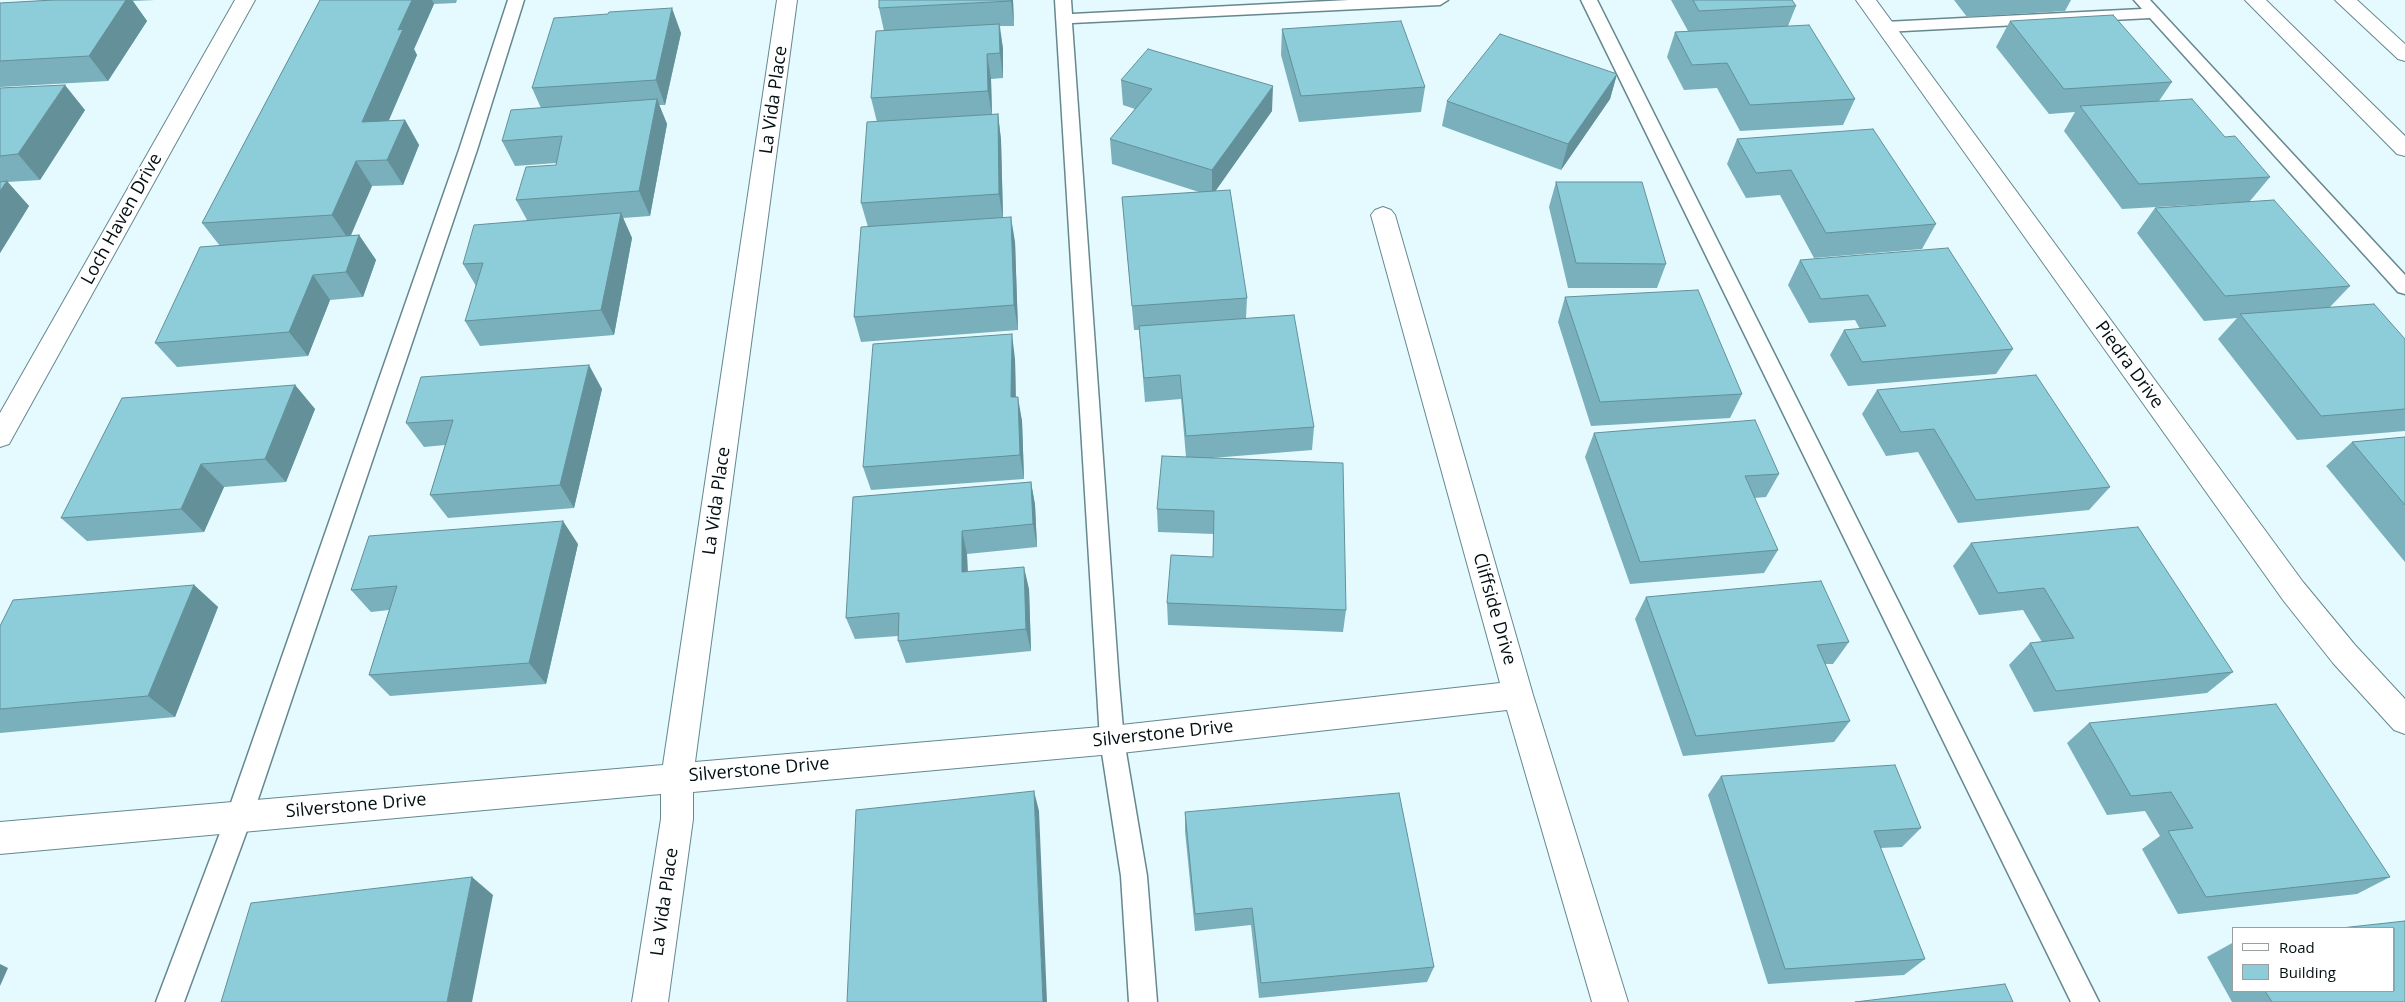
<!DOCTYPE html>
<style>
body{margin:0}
#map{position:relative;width:2405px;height:1002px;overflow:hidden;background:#e4faff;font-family:"Open Sans",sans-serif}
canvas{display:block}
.legend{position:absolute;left:2232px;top:927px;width:162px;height:65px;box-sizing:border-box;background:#fff;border:1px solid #9a9fa0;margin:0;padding:6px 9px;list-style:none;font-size:15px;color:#030f11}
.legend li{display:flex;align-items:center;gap:10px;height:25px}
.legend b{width:25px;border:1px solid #9a9fa0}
</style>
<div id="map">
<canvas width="2405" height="1002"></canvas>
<ul class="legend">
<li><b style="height:6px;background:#fff"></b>Road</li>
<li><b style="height:14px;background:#8dcdda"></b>Building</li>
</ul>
</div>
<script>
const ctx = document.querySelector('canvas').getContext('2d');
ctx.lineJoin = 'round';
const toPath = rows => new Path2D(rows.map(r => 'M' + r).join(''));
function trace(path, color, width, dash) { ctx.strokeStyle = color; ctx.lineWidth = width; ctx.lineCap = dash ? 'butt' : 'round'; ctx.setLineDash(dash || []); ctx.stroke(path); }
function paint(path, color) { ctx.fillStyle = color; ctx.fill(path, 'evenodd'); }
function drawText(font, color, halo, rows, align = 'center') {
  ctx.font = font + ' "Open Sans",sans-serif'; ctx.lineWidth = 4.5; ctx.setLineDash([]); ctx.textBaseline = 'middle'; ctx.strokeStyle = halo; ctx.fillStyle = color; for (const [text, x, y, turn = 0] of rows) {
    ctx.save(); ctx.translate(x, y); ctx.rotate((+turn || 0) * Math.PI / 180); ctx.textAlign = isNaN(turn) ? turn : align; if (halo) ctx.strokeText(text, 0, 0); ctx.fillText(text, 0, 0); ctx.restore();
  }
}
const lane = toPath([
 [508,0,524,0,477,150,252,817,184,1002,156,1002,226,817,459,150,508,0],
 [1055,0,1071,0,1072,14,1349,0,1448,0,1440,5,1072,23,1119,683,1124,740,1147,876,1157,1002,1129,1002,1121,876,1100,740,1055,0],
 [1581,0,1597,0,2099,1002,2071,1002,1581,0],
 [2134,0,2150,0,2405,275,2405,294,2398,292,2150,18,1885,32,1877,27,1885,22,2142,9,2134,0]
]);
const street = toPath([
 [235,0,255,0,9,444,0,447,0,413,235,0],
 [777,0,797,0,695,762,1112,726,1500,683,1371,215,1375,210,1383,207,1391,210,1395,215,1533,695,1628,1002,1592,1002,1507,710,1112,754,693,792,693,819,668,1002,632,1002,661,819,661,794,0,854,0,822,663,765,777,0],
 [1856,0,1876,0,2303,582,2355,645,2405,699,2405,734,2394,730,2333,663,2283,600,1856,0]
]);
const primary = toPath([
 [2245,0,2266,0,2405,136,2405,156,2397,154,2245,0],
 [2335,0,2357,0,2405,44,2405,61,2398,59,2335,0]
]);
trace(lane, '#65888f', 3);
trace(street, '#65888f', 2);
trace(primary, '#65888f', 2);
paint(lane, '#fff');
paint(street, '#fff');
paint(primary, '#fff');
paint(toPath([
 [53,0,155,0,133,1,147,21,108,81,0,87,0,3],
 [320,0,457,0,456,3,434,4,414,49,417,55,388,121,405,120,419,145,403,185,372,186,350,235,359,235,376,260,363,297,330,300,308,356,177,367,155,343,220,246,202,223],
 [1013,0,1014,26,1000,26,1003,49,1003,78,991,79,992,115,998,114,1001,140,1003,217,1015,242,1018,330,861,342,854,317,868,227,861,203,877,122,871,98,884,31,879,8],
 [1671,0,1792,0,1796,6,1788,26,1855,99,1843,125,1740,131,1717,88,1684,90,1667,57,1675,32,1688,31],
 [1954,0,2071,0,2065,11,1967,17],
 [2010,21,2172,82,2159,101,2225,137,2270,177,2250,201,2350,286,2330,307,2405,339,2405,431,2297,440,2218,339,2237,318,2204,321,2137,233,2155,208,2243,202,2122,209,2064,131,2075,112,2049,114,1996,47],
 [1282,29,1425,87,1421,112,1299,122,1281,55],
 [681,33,665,105,659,105,667,124,650,216,623,218,632,238,614,335,480,346,465,321,476,286,463,264,527,220,516,200,556,165,556,163,515,166,502,141,541,108,532,88],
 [1617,74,1610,99,1561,170,1442,126,1447,101],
 [1121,80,1272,111,1215,191,1247,298,1246,318,1314,427,1312,450,1212,458,1346,610,1343,632,1168,625,1167,603,1213,557,1214,534,1158,532,1157,509,1186,457,1181,399,1145,402,1139,330,1134,330,1122,197,1199,192,1112,164,1110,139,1135,109,1123,105],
 [0,88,85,110,40,180,7,182,29,206,0,253],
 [1737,139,1936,224,1922,249,1814,258,1780,195,1746,198,1727,164],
 [1556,182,1666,264,1657,288,1568,288,1549,207],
 [1800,260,2013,349,1996,374,1848,386,1830,355,1844,330,1860,329,1855,320,1809,323,1788,285],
 [1565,297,1742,394,1730,418,1591,426,1558,322],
 [1015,359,1016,397,1022,421,1024,479,871,490,863,467],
 [295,385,315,409,286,482,224,487,204,532,87,541,61,518],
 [602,389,574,508,448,518,430,495,445,445,424,447,406,423],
 [1877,390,2110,487,2089,510,1958,523,1918,452,1886,456,1862,414],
 [1594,433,1779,474,1766,497,1754,498,1778,550,1764,573,1630,584,1585,457],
 [2405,437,2405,562,2326,466,2352,442],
 [1031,482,1035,505,1037,547,967,554,968,572,1029,589,1031,651,906,663,898,641,898,636,855,639,846,618,853,497],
 [1971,543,2233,672,2207,693,2034,712,2009,665,2030,643,2042,642,2023,610,1979,615,1953,566],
 [578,544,546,684,390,696,369,675,389,610,371,612,351,590],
 [194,585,218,607,175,717,0,733,0,626],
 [1646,597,1849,642,1833,664,1825,664,1850,721,1834,742,1683,756,1635,619],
 [2089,723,2390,877,2357,894,2178,914,2142,849,2160,836,2145,811,2107,815,2067,743],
 [1721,776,1921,828,1902,847,1880,848,1925,959,1904,975,1768,984,1708,795],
 [1185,812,1434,967,1427,982,1259,998,1251,925,1195,931,1185,831],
 [2234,942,2234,991,2394,991,2405,1002,2232,1002,2207,957]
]), '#79b0bb');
paint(toPath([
 [126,0,132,0,147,21,108,81,89,56],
 [412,0,432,0,434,4,414,49,417,55,377,148,362,122,398,30],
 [1011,0,1013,0,1014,26],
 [672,8,681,33,665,105,656,80],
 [999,24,1003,49,1003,78,1000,53],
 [987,54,991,79,992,116,988,91],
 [1617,74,1610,99,1561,170,1568,144],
 [65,85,85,110,40,180,18,154],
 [1273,86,1272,111,1212,196,1212,170],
 [657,99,667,124,650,216,639,191],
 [998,114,1001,140,1003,219,999,194],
 [405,120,419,145,403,185,387,160],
 [356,161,372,186,349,240,332,215],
 [7,181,29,206,0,253,0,191],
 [621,213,632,238,614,335,601,310],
 [1011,217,1015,242,1018,330,1014,305],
 [359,235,376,260,363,297,346,272],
 [313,275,330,300,308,356,289,332],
 [1012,334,1015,359,1016,421,1011,397],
 [589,365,602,389,574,508,560,485],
 [295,385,315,409,286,482,265,459],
 [1018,397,1022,421,1024,479,1020,455],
 [201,464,224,487,204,532,181,509],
 [1031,482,1035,505,1037,547,1033,524],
 [563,521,578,544,546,684,529,663],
 [962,531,967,554,968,595,962,572],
 [1024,567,1029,589,1031,651,1026,629],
 [194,585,218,607,175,717,148,696],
 [1034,791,1039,811,1047,1002,1043,1002],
 [472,877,493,895,472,1002,447,1002],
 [0,964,8,968,0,986]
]), '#639099');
const building = toPath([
 [53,0,126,0,89,56,0,61,0,3,53,0],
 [320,0,412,0,398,30,403,29,362,122,405,120,387,160,356,161,332,215,202,223,320,0],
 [879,0,1011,0,1011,1,879,8,879,0],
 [1693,0,1792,0,1796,6,1699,11,1693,0],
 [672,8,656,80,532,88,554,18,608,14,609,12,672,8],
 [2113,15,2172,82,2064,89,2010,21,2113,15],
 [1401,21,1425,87,1301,96,1282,29,1401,21],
 [999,24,1000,53,987,54,988,91,871,98,876,31,999,24],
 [1809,25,1855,99,1750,105,1727,63,1692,65,1675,32,1809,25],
 [1500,34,1617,74,1568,144,1447,101,1500,34],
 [1148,49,1273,86,1212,170,1110,139,1152,89,1121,80,1148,49],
 [65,85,18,154,0,156,0,88,65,85],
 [657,99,639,191,516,200,526,167,556,165,562,136,502,141,511,110,657,99],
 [2192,99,2225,137,2235,136,2270,177,2139,184,2080,106,2192,99],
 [998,114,999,194,861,203,867,122,998,114],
 [1873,129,1936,224,1826,233,1791,170,1756,173,1737,139,1873,129],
 [7,181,0,191,0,182,7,181],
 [1556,182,1642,182,1666,264,1576,263,1556,182],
 [1230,190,1247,298,1132,306,1122,197,1230,190],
 [2274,200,2350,286,2225,296,2155,208,2274,200],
 [621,213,601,310,465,321,483,263,463,264,474,225,621,213],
 [1011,217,1014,305,854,317,861,227,1011,217],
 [359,235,346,272,313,275,289,332,155,343,200,247,359,235],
 [1948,248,2013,349,1862,362,1844,330,1886,326,1868,295,1821,299,1800,260,1948,248],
 [1698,290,1742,394,1600,402,1565,297,1698,290],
 [2374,304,2405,339,2405,409,2321,416,2240,314,2374,304],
 [1294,315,1314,427,1186,436,1180,375,1144,378,1139,326,1294,315],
 [1012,334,1011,397,1018,397,1020,455,863,467,873,344,1012,334],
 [589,365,560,485,430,495,453,420,406,423,421,377,589,365],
 [2036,375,2110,487,1976,500,1934,429,1901,432,1877,390,2036,375],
 [295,385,265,459,201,464,181,509,61,518,122,398,295,385],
 [1755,420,1779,474,1745,476,1778,550,1640,562,1594,433,1755,420],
 [2405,437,2405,505,2352,442,2405,437],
 [1162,456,1343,463,1346,610,1167,603,1171,555,1213,557,1214,511,1157,509,1162,456],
 [1031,482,1033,524,962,531,962,572,1024,567,1026,629,898,641,899,613,846,618,853,497,1031,482],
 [563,521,529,663,369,675,397,586,351,590,369,536,563,521],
 [2138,527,2233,672,2056,691,2030,643,2074,638,2044,588,1998,593,1971,543,2138,527],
 [1821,581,1849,642,1817,645,1850,721,1696,736,1646,597,1821,581],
 [194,585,148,696,0,709,0,626,13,600,194,585],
 [2276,704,2390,877,2206,897,2168,831,2193,828,2171,792,2131,796,2089,723,2276,704],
 [1895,765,1921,828,1874,831,1925,959,1785,969,1721,776,1895,765],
 [1034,791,1043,1002,847,1002,856,810,1034,791],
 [1399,793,1434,967,1261,983,1252,908,1195,914,1185,812,1399,793],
 [472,877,447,1002,221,1002,251,903,472,877],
 [2405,921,2405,1002,2272,1002,2265,991,2394,991,2394,928,2341,928,2405,921],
 [2005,984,2013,1002,1855,1002,2005,984]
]);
paint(building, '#8dcdda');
trace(building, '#639099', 1);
drawText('18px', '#030f11', '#fff', [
 ["La Vida Place",774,100,-82],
 ["Loch Haven Drive",122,219,-61],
 ["Piedra Drive",2129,365,54],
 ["La Vida Place",717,501,-82],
 ["Cliffside Drive",1494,609,74],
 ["Silverstone Drive",1163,734,-6],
 ["Silverstone Drive",759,770,-5],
 ["Silverstone Drive",356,806,-5],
 ["La Vida Place",665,902,-82]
]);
</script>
